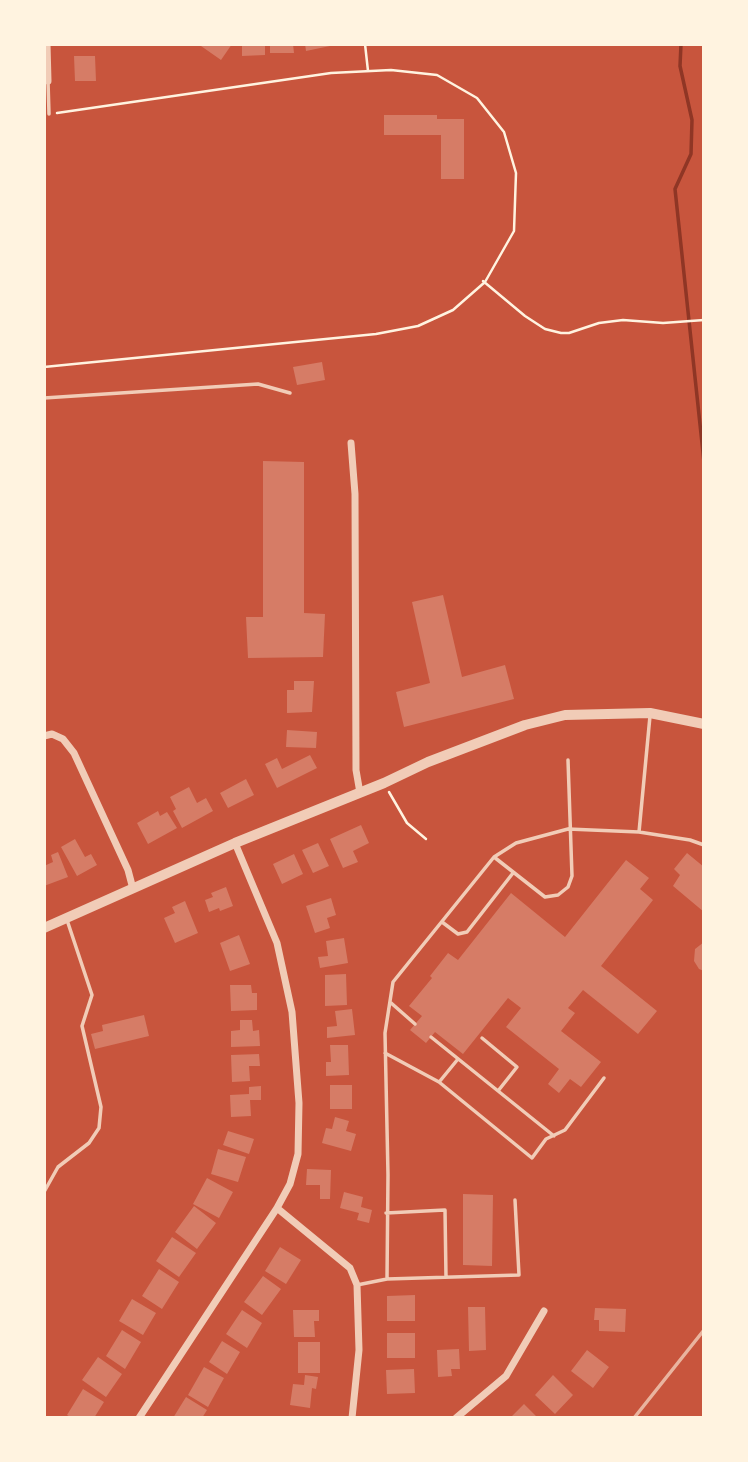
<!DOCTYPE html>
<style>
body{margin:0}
#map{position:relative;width:748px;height:1462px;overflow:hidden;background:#c8553d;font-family:Lato,sans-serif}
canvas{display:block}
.frame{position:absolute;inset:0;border:46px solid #fff3e0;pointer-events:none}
</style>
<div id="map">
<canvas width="748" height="1462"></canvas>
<div class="frame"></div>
</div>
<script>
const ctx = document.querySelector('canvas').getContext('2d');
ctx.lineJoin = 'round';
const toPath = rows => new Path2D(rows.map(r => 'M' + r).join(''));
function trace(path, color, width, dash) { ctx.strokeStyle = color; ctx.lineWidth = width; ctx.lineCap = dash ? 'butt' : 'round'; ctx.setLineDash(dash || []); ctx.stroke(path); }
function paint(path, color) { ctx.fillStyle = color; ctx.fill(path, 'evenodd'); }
trace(toPath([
 [681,44,680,66,692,120,691,154,675,189,704,462]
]), '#8f3625', 3.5);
paint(toPath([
 [203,44,232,44,221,60,201,46],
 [242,44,265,44,265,55,242,56],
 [270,44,293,44,294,53,270,53],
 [305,44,330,44,330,46,306,51],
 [74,56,95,56,96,81,75,81],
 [384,115,437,115,437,119,464,119,464,179,441,179,441,135,384,135],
 [322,362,325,380,297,385,293,367],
 [263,461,304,462,304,613,325,614,323,657,248,658,246,617,263,617],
 [443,595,462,677,505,665,514,699,404,727,396,692,430,683,412,602],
 [294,681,314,681,312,712,287,713,287,690,294,690],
 [287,730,317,732,316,748,286,747],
 [310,755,317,768,277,788,265,764,277,758,282,769],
 [246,779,254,795,228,808,220,793],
 [189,787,197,803,206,798,213,811,182,828,173,811,176,809,170,797],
 [158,811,160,816,167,812,177,828,148,844,137,823],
 [361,825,369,843,353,851,358,862,343,868,330,839],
 [75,839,85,857,91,854,97,865,77,876,61,847],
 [318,843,329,866,313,873,302,850],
 [58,852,68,877,44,886,44,866,53,862,51,855],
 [687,853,704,867,704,912,673,886,680,875,674,869],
 [294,854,303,874,282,884,273,864],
 [626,860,649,878,640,889,653,900,601,966,657,1011,638,1034,583,990,568,1008,575,1013,561,1031,601,1062,581,1087,570,1079,559,1093,548,1084,559,1069,506,1027,521,1008,508,998,463,1054,435,1032,426,1043,410,1030,422,1016,409,1006,432,978,430,976,448,953,458,960,511,893,565,937],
 [226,887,233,906,220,911,219,908,209,912,205,900,213,897,211,893],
 [331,898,336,915,327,918,330,928,315,933,306,906],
 [185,901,198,933,175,943,164,918,175,913,172,907],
 [239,935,250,964,230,971,220,943],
 [344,938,348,963,320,968,318,957,328,956,326,941],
 [704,942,704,971,699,969,694,961,695,949],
 [346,974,347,1005,325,1006,325,975],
 [230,985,251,985,252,993,257,993,257,1010,231,1011],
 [352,1009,355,1035,327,1038,327,1027,337,1026,335,1011],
 [144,1015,149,1036,95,1049,91,1034,103,1031,102,1025],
 [240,1020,252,1020,253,1031,259,1030,260,1046,231,1047,231,1031,240,1030],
 [330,1045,348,1045,349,1075,326,1076,326,1062,331,1062],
 [259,1054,260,1066,249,1066,250,1081,232,1082,231,1055],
 [330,1085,352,1085,352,1109,330,1109],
 [261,1086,261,1100,250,1100,251,1116,231,1117,230,1095,249,1094,249,1087],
 [335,1117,349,1121,346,1131,356,1134,351,1151,322,1143,326,1128,332,1129],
 [228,1131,254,1139,249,1154,223,1145],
 [218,1149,246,1157,238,1182,211,1174],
 [307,1169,331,1170,330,1199,320,1199,320,1185,306,1185],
 [207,1178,233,1192,219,1218,193,1204],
 [344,1192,363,1197,361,1207,372,1210,369,1223,357,1220,359,1213,340,1208],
 [463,1194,493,1195,492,1266,463,1265],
 [194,1206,216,1223,197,1249,175,1232],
 [172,1237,196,1253,179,1277,156,1261],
 [280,1247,301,1260,286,1284,265,1271],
 [159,1269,179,1282,162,1309,142,1296],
 [263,1276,281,1289,262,1315,244,1302],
 [415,1295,415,1321,387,1321,387,1296],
 [132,1299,156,1313,143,1335,119,1321],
 [468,1307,485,1307,486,1350,469,1351],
 [595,1308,626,1309,625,1332,599,1331,599,1320,594,1320],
 [242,1310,262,1323,247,1348,226,1334],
 [293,1310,319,1310,319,1321,314,1321,315,1337,294,1337],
 [122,1330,141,1342,125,1369,106,1356],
 [387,1333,415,1333,415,1358,387,1358],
 [222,1341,240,1352,227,1374,209,1362],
 [298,1342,320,1342,320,1373,298,1373],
 [459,1349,460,1369,451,1369,452,1376,438,1377,437,1350],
 [587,1350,609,1367,593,1388,571,1371],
 [98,1357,122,1374,106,1397,82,1380],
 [204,1367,224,1378,208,1407,188,1395],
 [414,1369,415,1393,387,1394,386,1370],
 [305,1375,318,1377,316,1389,312,1388,310,1408,290,1405,293,1384,304,1385],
 [553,1375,573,1395,555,1414,535,1395],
 [83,1389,104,1402,94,1418,72,1418,67,1415],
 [186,1397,207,1410,202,1418,173,1418],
 [524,1404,538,1418,510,1418]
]), '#d67c66');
trace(toPath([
 [365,44,368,71],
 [483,281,525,316,545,329,561,333,569,333,599,323,623,320,663,323,704,320],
 [44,367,376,334,418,326,453,310,485,282,514,231,516,173,504,132,477,98,437,75,391,70,331,73,57,113],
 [389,792,407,823,426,839]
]), '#fff3e0', 2.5);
trace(toPath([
 [48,81,49,114],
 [44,398,258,384,290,393],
 [639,832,650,716],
 [494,857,545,897,558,895,568,887,572,876,568,760],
 [442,922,458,934,467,932,513,873],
 [390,1002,415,1024],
 [431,1037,554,1136],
 [482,1038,517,1067,498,1091],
 [385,1053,439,1082,532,1158,546,1139,565,1130,604,1078],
 [440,1081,458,1059],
 [44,1192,58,1167,89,1143,99,1128,101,1107,82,1026,92,995,67,920],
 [386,1213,445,1210,446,1277],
 [387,1279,519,1275,515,1200],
 [357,1285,387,1279,388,1175,385,1033,393,982,494,857,516,843,568,829,639,832,690,840,704,845]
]), '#f1ccb7', 3.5);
trace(toPath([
 [47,44,48,81],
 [351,443,355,494,356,770,360,793],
 [44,736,52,734,63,739,74,753,128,870,133,889],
 [277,1208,350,1268,357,1285,359,1350,352,1418],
 [139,1418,277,1208,290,1184,298,1154,299,1103,292,1012,277,943,235,843],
 [456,1418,506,1376,544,1311]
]), '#f1ccb7', 7);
trace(toPath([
 [44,928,235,843,384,783,428,762,525,725,565,715,650,713,704,724]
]), '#f1ccb7', 10);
trace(toPath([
 [634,1418,704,1330]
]), '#e9b49f', 3.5);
</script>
